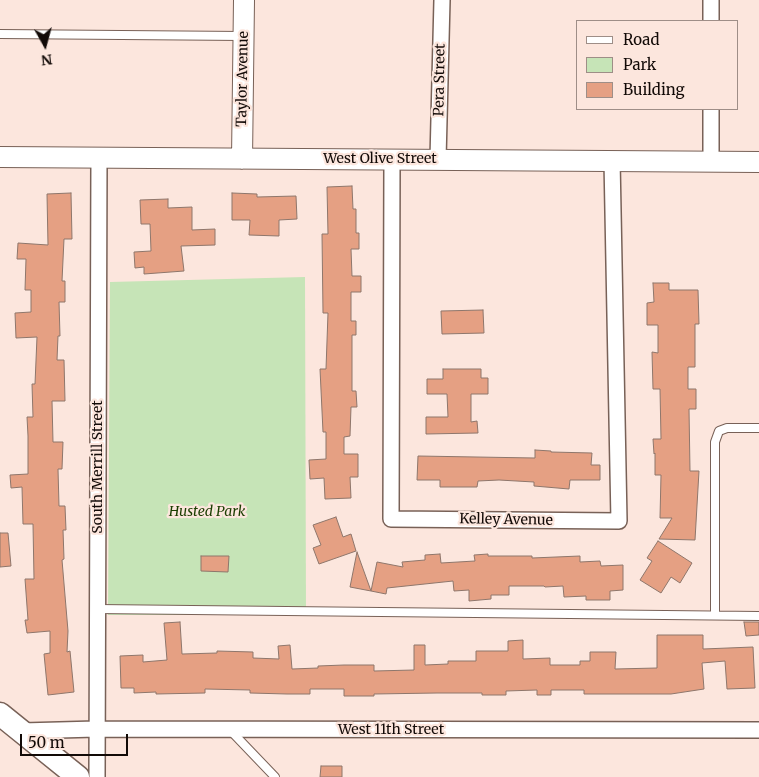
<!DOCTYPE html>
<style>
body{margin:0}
#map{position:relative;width:759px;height:777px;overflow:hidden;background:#fce6dd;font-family:Merriweather,serif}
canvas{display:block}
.legend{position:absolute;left:576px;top:20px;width:162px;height:90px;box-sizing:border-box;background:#fce6dd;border:1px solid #9e8e87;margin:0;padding:6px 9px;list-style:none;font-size:15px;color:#120a07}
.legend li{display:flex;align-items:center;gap:10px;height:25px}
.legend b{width:25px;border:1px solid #9e8e87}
.north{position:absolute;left:20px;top:20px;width:50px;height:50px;-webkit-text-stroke:4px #fce6dd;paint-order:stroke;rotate:173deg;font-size:14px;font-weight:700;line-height:20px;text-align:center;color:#120a07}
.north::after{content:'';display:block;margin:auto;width:18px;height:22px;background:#120a07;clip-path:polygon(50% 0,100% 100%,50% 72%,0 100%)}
.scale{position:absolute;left:20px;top:734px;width:108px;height:22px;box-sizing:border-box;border:2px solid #120a07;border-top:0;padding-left:6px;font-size:15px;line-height:18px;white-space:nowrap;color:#120a07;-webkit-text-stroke:4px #fce6dd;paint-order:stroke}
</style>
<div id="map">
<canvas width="759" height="777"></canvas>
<ul class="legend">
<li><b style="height:6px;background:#fff"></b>Road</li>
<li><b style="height:14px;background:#c6e4b7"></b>Park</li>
<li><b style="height:14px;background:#e5a083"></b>Building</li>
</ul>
<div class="north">N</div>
<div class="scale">50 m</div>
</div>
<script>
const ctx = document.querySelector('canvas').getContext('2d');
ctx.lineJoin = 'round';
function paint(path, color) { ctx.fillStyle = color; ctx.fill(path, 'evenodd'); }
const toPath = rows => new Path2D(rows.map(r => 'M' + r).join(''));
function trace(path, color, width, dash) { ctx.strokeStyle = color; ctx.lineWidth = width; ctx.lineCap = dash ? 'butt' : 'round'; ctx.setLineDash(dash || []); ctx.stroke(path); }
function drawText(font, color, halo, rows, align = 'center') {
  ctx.font = font + ' Merriweather,serif'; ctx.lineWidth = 4.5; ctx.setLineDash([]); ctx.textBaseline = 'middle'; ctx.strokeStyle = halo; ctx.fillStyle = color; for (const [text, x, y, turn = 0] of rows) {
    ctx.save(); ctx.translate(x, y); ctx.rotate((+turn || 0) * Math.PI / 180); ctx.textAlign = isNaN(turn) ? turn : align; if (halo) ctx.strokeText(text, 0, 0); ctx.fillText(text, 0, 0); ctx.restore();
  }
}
paint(toPath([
 [305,277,306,615,108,615,110,282]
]), '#c6e4b7');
const building = toPath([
 [352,186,353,209,356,209,356,233,359,233,359,249,351,249,352,276,361,276,361,292,351,292,351,321,356,321,356,335,352,335,352,391,356,391,357,407,351,407,350,436,344,437,344,454,358,454,358,477,350,477,351,498,325,499,324,478,310,479,309,460,326,459,326,432,323,432,320,369,326,369,328,313,323,313,322,234,328,234,327,187,352,186],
 [71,193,72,239,64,239,62,281,65,281,65,302,59,302,60,336,58,336,57,360,64,360,65,401,52,401,53,442,63,442,62,469,58,469,59,506,65,506,66,530,63,530,64,559,62,560,68,631,67,652,70,651,74,692,48,695,44,654,50,653,50,631,27,633,25,620,28,620,25,579,34,579,33,524,23,524,22,487,11,488,10,475,28,474,28,436,27,417,33,417,32,384,35,384,37,337,16,338,15,313,31,312,31,290,25,290,26,259,17,259,18,243,48,245,47,194,71,193],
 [232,193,257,194,257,197,296,196,297,219,279,220,279,236,249,235,250,220,232,220,232,193],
 [168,199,168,208,192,207,192,230,215,229,215,245,181,246,184,271,144,274,144,267,135,268,134,252,151,251,150,224,141,224,140,200,168,199],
 [653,283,669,283,669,290,698,290,699,324,695,324,695,367,688,367,688,389,696,389,696,409,689,409,690,471,699,471,695,540,659,539,672,518,660,518,661,475,655,475,655,453,654,454,653,439,661,439,660,389,653,389,652,352,658,353,658,325,647,325,647,303,654,302,653,283],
 [483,310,484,333,442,334,441,311,483,310],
 [443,369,481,369,481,378,488,378,488,394,471,394,471,422,477,421,478,433,426,434,426,417,448,417,447,394,427,394,427,379,443,379,443,369],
 [535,450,551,451,551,452,592,453,591,465,600,465,600,480,570,480,569,489,534,486,534,482,499,480,478,481,477,487,440,487,440,480,417,480,418,456,535,458,535,450],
 [336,517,343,537,351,534,356,551,319,564,313,548,321,545,313,525,336,517],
 [0,533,8,533,11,566,0,567,0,533],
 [658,541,692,563,680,583,671,577,661,593,640,580,652,561,647,558,658,541],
 [357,552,371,591,350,587,357,552],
 [440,554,441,563,475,561,474,555,488,554,488,556,532,556,532,558,580,556,580,562,600,561,601,566,623,565,623,590,610,591,610,600,586,600,586,596,564,597,563,586,545,587,544,586,509,586,509,595,491,595,491,599,469,601,469,590,454,591,453,581,387,588,386,594,371,591,377,562,403,567,402,562,425,560,425,555,440,554],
 [201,556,229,556,228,572,201,571,201,556],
 [180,622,182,654,217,653,217,651,253,652,253,658,279,659,278,646,290,645,292,669,318,668,318,666,344,665,374,665,374,671,414,670,414,645,425,645,425,665,448,664,448,661,476,661,476,651,508,651,508,641,523,640,523,659,550,658,550,665,580,665,580,661,590,661,590,652,616,652,615,669,657,668,657,635,703,635,703,649,753,647,755,688,727,689,725,661,702,663,704,689,671,694,584,694,584,690,551,690,551,695,537,695,537,690,506,691,506,695,482,695,482,693,437,693,374,694,374,696,344,696,344,689,310,689,310,694,287,694,250,693,250,690,205,689,205,693,156,694,156,692,134,693,134,688,121,688,120,656,143,655,143,662,167,660,164,623,180,622],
 [744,622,759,622,759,635,746,636,744,622],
 [321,766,342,766,342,777,320,777,321,766]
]);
paint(building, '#e5a083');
trace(building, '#8e766b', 1);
const lane = toPath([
 [0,34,243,36],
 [97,609,759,616],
 [715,615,715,442,719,431,727,428,759,428],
 [230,730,275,777]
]);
const street = toPath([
 [711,21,711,0],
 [438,159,442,0],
 [392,160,391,519,619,521,612,160],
 [711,162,711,109],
 [22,731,96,729,759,730],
 [97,777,99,157]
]);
const secondary = toPath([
 [0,157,759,162],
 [242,159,244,0]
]);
const primary = toPath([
 [0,714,78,777]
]);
trace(lane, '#786157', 10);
trace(street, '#786157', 18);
trace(secondary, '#786157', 22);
trace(primary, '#786157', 25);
trace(lane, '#fff', 8);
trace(street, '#fff', 15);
trace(secondary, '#fff', 20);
trace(primary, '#fff', 22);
drawText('14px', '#120a07', '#fce6dd', [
 ["Taylor Avenue",243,79,-89],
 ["Pera Street",440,80,-89],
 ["West Olive Street",380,159],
 ["South Merrill Street",98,467,-90],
 ["Kelley Avenue",506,520,1],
 ["West 11th Street",391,730]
]);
drawText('italic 14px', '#1b3d00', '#fce6dd', [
 ["Husted Park",207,512]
]);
</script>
